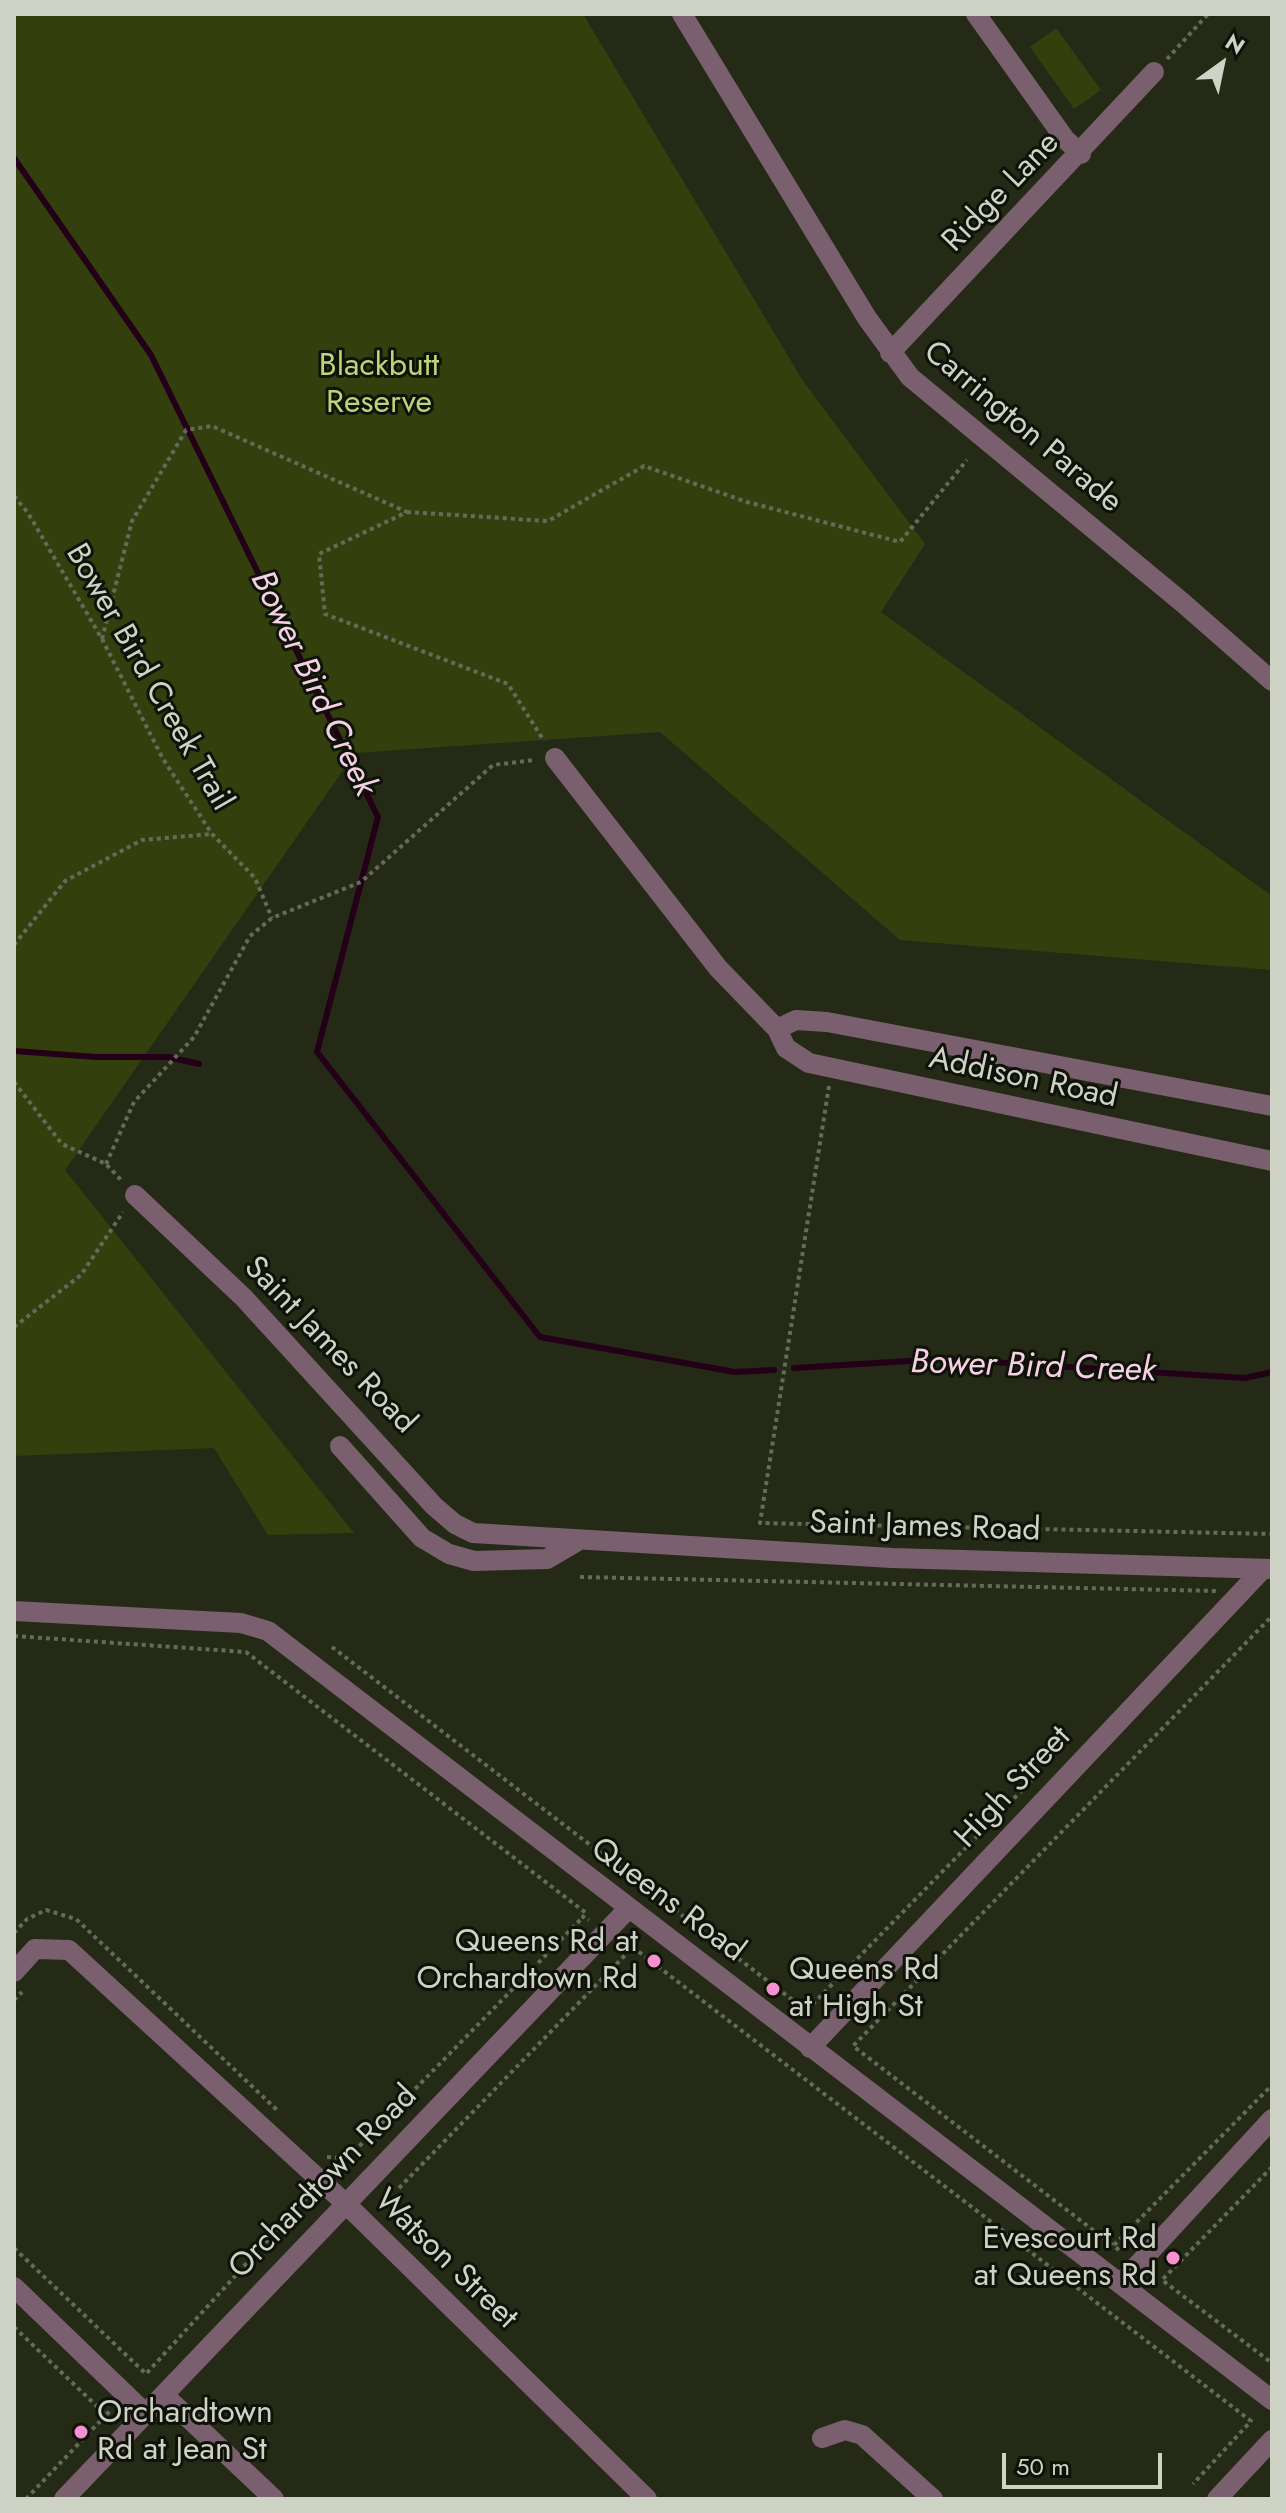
<!DOCTYPE html>
<style>
body{margin:0}
#map{position:relative;width:1286px;height:2513px;overflow:hidden;background:#242a15;font-family:Jost,sans-serif}
canvas{display:block}
.frame{position:absolute;inset:0;border:16px solid #ced3c6;pointer-events:none}
.north{position:absolute;left:1182px;top:24px;width:80px;height:80px;-webkit-text-stroke:6px #0f1208;paint-order:stroke;rotate:33deg;font-size:22px;font-weight:700;line-height:32px;text-align:center;color:#ced3c6}
.north::after{content:'';display:block;margin:auto;width:28px;height:36px;background:#ced3c6;clip-path:polygon(50% 0,100% 100%,50% 72%,0 100%)}
.scale{position:absolute;left:1002px;top:2453px;width:160px;height:36px;box-sizing:border-box;border:4px solid #ced3c6;border-top:0;padding-left:10px;font-size:24px;line-height:28px;white-space:nowrap;color:#ced3c6;-webkit-text-stroke:6px #0f1208;paint-order:stroke}
</style>
<div id="map">
<canvas width="1286" height="2513"></canvas>
<div class="frame"></div>
<div class="north">N</div>
<div class="scale">50 m</div>
</div>
<script>
const ctx = document.querySelector('canvas').getContext('2d');
ctx.lineJoin = 'round';
function paint(path, color) { ctx.fillStyle = color; ctx.fill(path, 'evenodd'); }
const toPath = rows => new Path2D(rows.map(r => 'M' + r).join(''));
function trace(path, color, width, dash) { ctx.strokeStyle = color; ctx.lineWidth = width; ctx.lineCap = dash ? 'butt' : 'round'; ctx.setLineDash(dash || []); ctx.stroke(path); }
function drawText(font, color, halo, rows, align = 'center') {
  ctx.font = font + ' Jost,sans-serif'; ctx.lineWidth = 6; ctx.setLineDash([]); ctx.textBaseline = 'middle'; ctx.strokeStyle = halo; ctx.fillStyle = color; for (const [text, x, y, turn = 0] of rows) {
    ctx.save(); ctx.translate(x, y); ctx.rotate((+turn || 0) * Math.PI / 180); ctx.textAlign = isNaN(turn) ? turn : align; if (halo) ctx.strokeText(text, 0, 0); ctx.fillText(text, 0, 0); ctx.restore();
  }
}
paint(toPath([
 [14,14,583,14,803,381,925,544,881,612,1272,896,1272,970,900,940,660,732,355,753,65,1170,354,1533,268,1535,214,1448,14,1456],
 [1056,28,1101,90,1074,109,1030,47]
]), '#33400e');
trace(toPath([
 [14,158,151,355,378,817,317,1052,540,1337,735,1372,774,1370],
 [14,1051,96,1057,168,1057,199,1064],
 [794,1368,942,1359,1245,1378,1272,1372]
]), '#230018', 6);
trace(toPath([
 [1167,59,1208,14],
 [14,496,28,513,102,639,163,759,212,834,255,878,272,918],
 [407,512,548,521,644,466,747,502,900,542,967,460],
 [102,639,132,521,186,430,212,426,407,512,319,554,325,614,508,684,544,741],
 [14,945,65,881,142,840,212,834],
 [14,1082,62,1144,106,1164,122,1181],
 [829,1086,760,1523,1272,1534],
 [106,1164,134,1102,194,1037,250,936,272,918,361,882,493,765,534,760],
 [14,1327,81,1275,123,1212],
 [580,1577,1217,1591],
 [14,1636,246,1652,586,1913,583,1917,589,1920],
 [332,1647,812,2015],
 [14,1933,27,1919,46,1910,76,1919,277,2110],
 [626,1942,1251,2421,1193,2484],
 [14,2000,22,1992],
 [807,2010,1035,1777],
 [327,2157,348,2158],
 [1272,2167,1162,2280,1272,2363],
 [337,2169,583,1917],
 [399,2188,632,1948],
 [1114,2245,1272,2085],
 [14,2248,146,2374,308,2196],
 [1119,2250,853,2046,1272,1616],
 [14,2327,106,2415,111,2410],
 [26,2499,106,2415]
]), '#656b59', 4, [4, 4]);
trace(toPath([
 [682,14,867,318,910,377,1183,603,1272,681],
 [976,14,1065,139,1081,154],
 [890,353,1154,72],
 [555,758,718,968,777,1029,786,1048,809,1063,1272,1161],
 [777,1029,796,1020,827,1022,1272,1106],
 [135,1195,244,1298,434,1506,455,1524,473,1533,892,1558,1272,1569],
 [340,1446,422,1538,449,1554,474,1561,547,1559,576,1542],
 [14,1611,241,1623,268,1631,1272,2400],
 [14,1972,35,1949,69,1950,345,2203,647,2499],
 [810,2048,1263,1569],
 [1120,2284,1272,2119],
 [14,2287,146,2414],
 [164,2395,274,2499],
 [822,2438,845,2430,862,2435,933,2499],
 [64,2499,628,1909],
 [1217,2499,1272,2440]
]), '#7a5f6e', 20);
for (const [x, y, r, color] of [
 [654,1961,8,"#f690d0"],
 [773,1989,8,"#f690d0"],
 [1173,2258,8,"#f690d0"],
 [81,2432,8,"#f690d0"]
]) { const dot = new Path2D(); dot.arc(x, y, r, 0, 2 * Math.PI); ctx.fillStyle = color; ctx.fill(dot); trace(dot, '#0f1208', 3); }
drawText('32px', '#ced3c6', '#0f1208', [
 ["Ridge Lane",1002,193,-46],
 ["Carrington Parade",1022,428,40],
 ["Bower Bird Creek Trail",148,678,60],
 ["Addison Road",1023,1079,12],
 ["Saint James Road",329,1346,46],
 ["Saint James Road",925,1528,2],
 ["High Street",1014,1788,-47],
 ["Queens Road",667,1901,37],
 ["Orchardtown Road",324,2183,-46],
 ["Watson Street",445,2260,44]
]);
drawText('32px', '#bad679', '#0f1208', [
 ["Blackbutt",379,367],
 ["Reserve",379,404]
]);
drawText('32px', '#ced3c6', '#0f1208', [
 ["Queens Rd at",638,1943],
 ["Orchardtown Rd",638,1980],
 ["Queens Rd",789,1971,"left"],
 ["at High St",789,2008,"left"],
 ["Evescourt Rd",1157,2240],
 ["at Queens Rd",1157,2277],
 ["Orchardtown",97,2414,"left"],
 ["Rd at Jean St",97,2451,"left"]
], 'right');
drawText('italic 34px', '#f6d1e6', '#0f1208', [
 ["Bower Bird Creek",312,684,64],
 ["Bower Bird Creek",1033,1368,2]
]);
</script>
